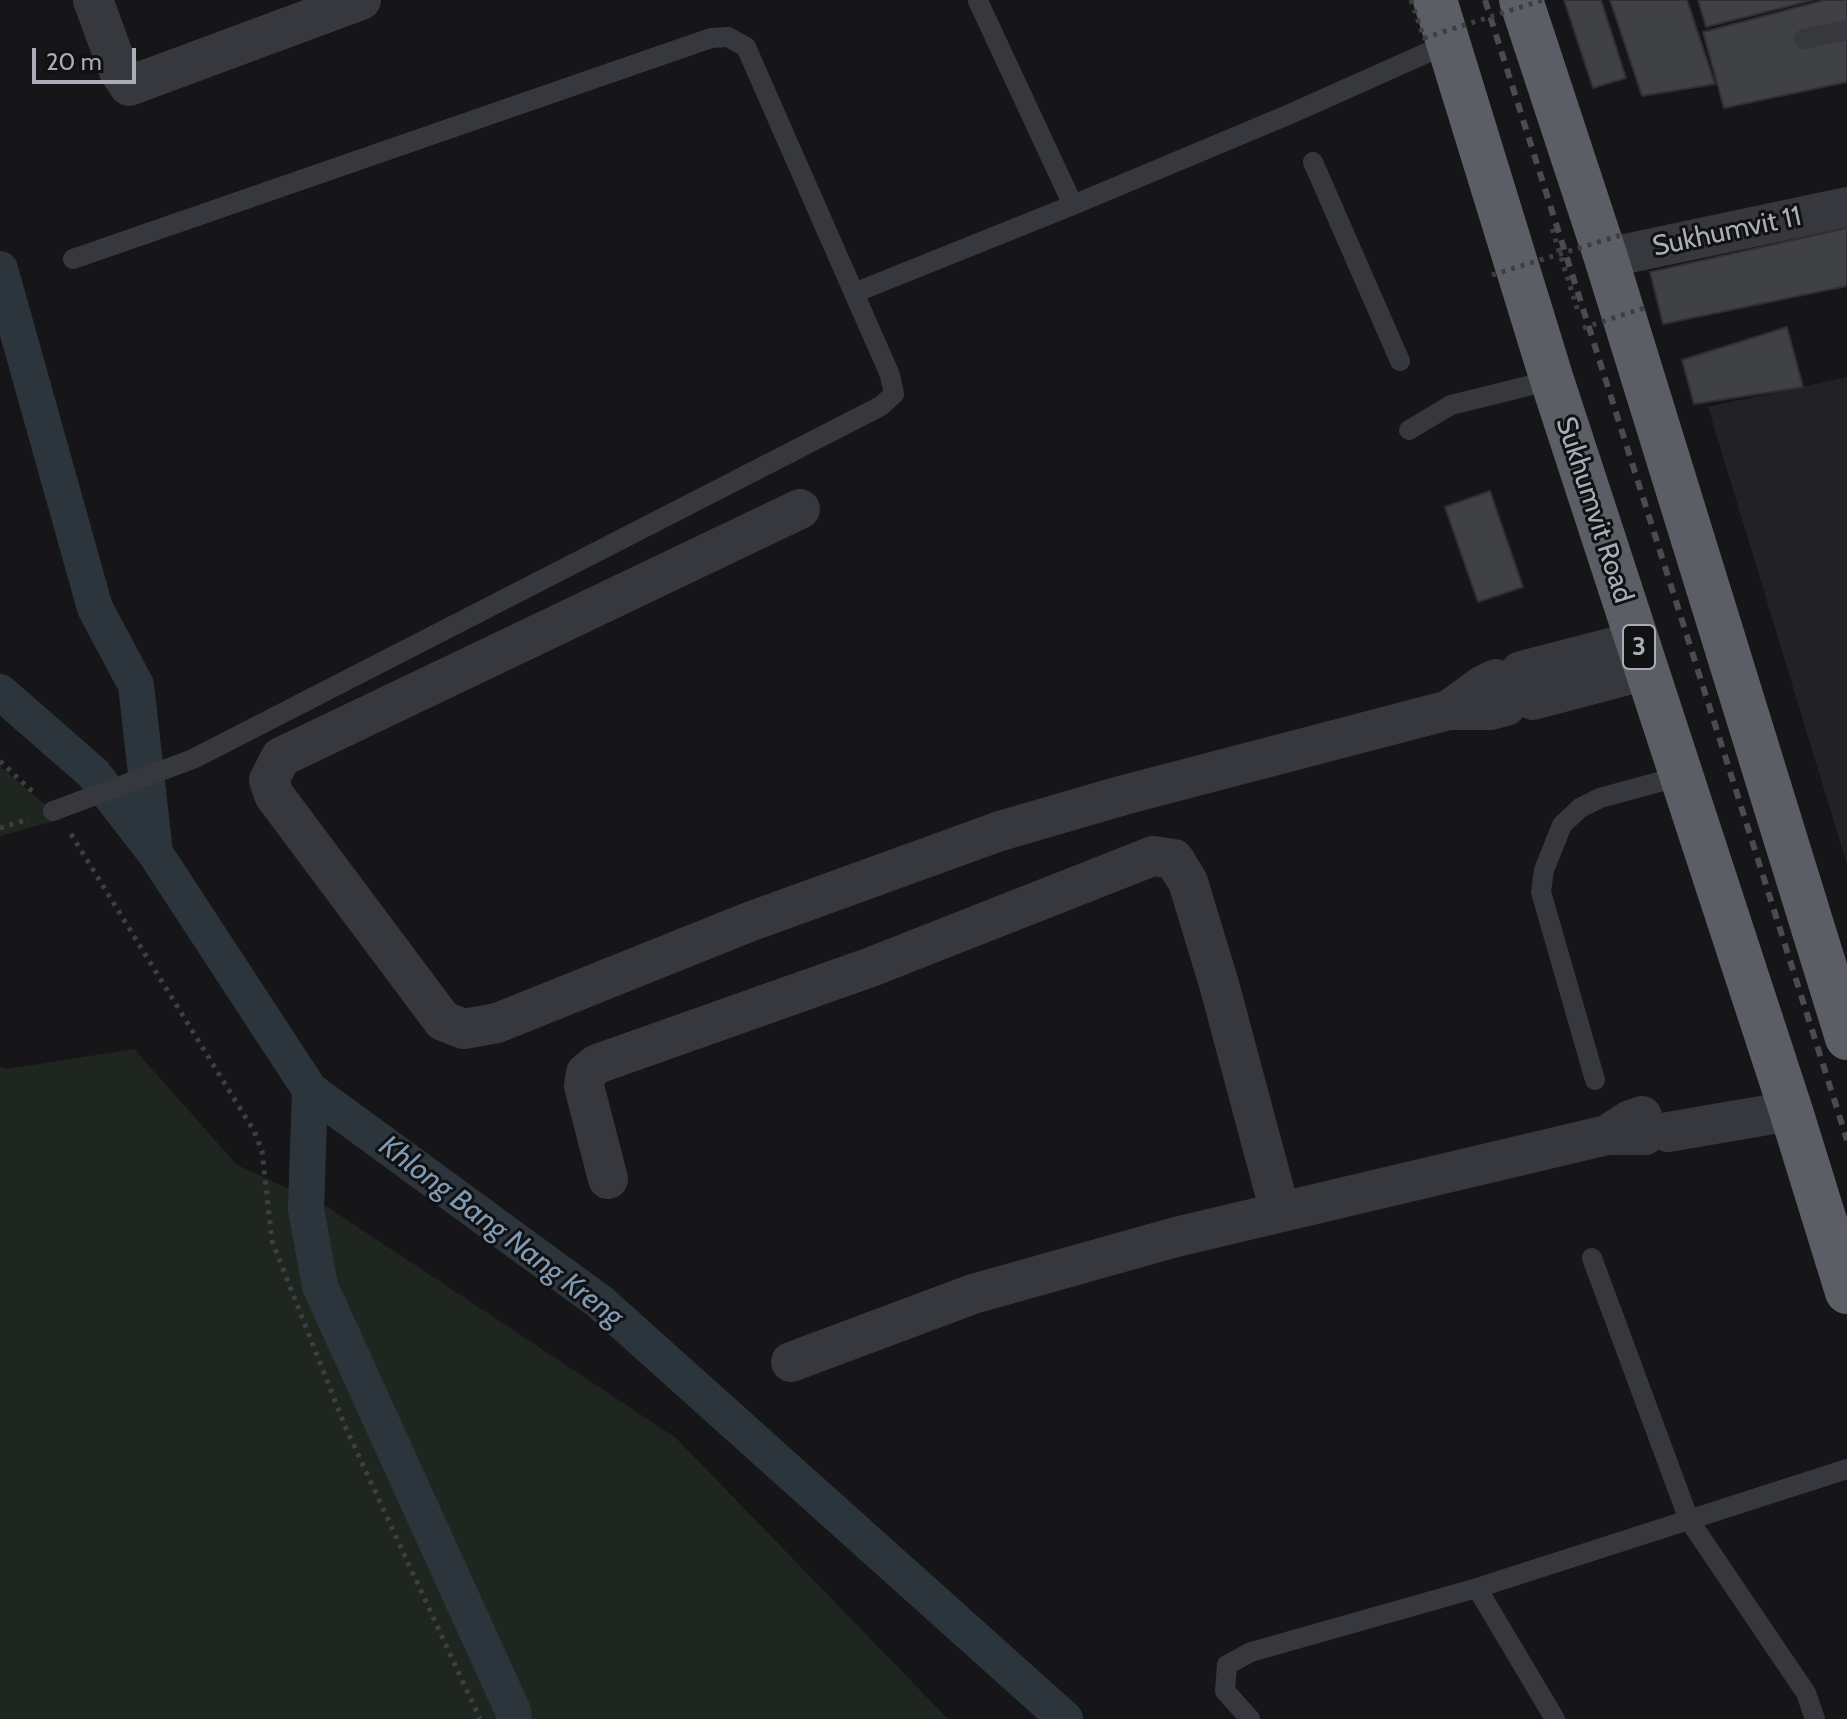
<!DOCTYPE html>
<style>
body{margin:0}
#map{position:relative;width:1847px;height:1719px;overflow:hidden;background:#161618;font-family:Cabin,sans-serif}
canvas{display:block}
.scale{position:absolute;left:32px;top:48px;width:104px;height:36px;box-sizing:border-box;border:4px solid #a8adb8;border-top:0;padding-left:10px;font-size:24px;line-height:28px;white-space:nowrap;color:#a8adb8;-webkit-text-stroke:6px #111113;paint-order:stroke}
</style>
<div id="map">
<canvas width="1847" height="1719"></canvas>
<div class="scale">20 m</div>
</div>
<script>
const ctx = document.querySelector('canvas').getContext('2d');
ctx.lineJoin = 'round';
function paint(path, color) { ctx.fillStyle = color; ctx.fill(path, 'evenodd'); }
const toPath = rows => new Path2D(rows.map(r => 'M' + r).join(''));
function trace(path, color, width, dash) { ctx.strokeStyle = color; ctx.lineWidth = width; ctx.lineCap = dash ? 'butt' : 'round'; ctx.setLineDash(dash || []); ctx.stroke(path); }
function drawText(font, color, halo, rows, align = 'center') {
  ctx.font = font + ' Cabin,sans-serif'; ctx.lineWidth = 6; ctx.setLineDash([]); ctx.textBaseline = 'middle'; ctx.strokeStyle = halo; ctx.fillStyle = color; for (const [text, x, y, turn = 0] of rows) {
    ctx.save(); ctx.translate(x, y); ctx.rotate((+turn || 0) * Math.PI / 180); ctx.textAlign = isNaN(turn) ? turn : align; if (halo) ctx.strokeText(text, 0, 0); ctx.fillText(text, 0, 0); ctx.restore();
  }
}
paint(toPath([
 [1847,377,1847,865,1708,407]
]), '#222225');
paint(toPath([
 [0,766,62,819,0,836],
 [134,1049,237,1165,326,1206,676,1438,948,1719,0,1719,0,1066,7,1069]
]), '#1e261f');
trace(toPath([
 [0,269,95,608,136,685,155,853],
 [0,692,93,773,155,853,310,1090,600,1302,1065,1719],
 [310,1090,306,1209,320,1286,513,1711,514,1719]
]), '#2c353c', 36);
const building = toPath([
 [1564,0,1601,0,1626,78,1593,88,1564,0],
 [1610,0,1687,0,1715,84,1642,96,1610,0],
 [1698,0,1813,0,1706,27,1698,0],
 [1825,0,1847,0,1847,82,1724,108,1703,32,1825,0],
 [1847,228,1847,286,1663,324,1650,272,1847,228],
 [1787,327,1803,387,1694,404,1682,360,1787,327],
 [1490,491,1523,587,1478,602,1445,507,1490,491]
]);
paint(building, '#404145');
trace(building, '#303034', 2);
trace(toPath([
 [1552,229,1578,311],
 [0,761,35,794],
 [0,828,29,819],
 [71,834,254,1131,262,1151,272,1241,345,1426,480,1719]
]), '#3d3f44', 5, [4, 6]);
trace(toPath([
 [978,1,1073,205],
 [1804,39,1847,30],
 [1313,162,1400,361],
 [73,259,711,38,728,37,746,47,854,293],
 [1409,430,1451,405,1552,380],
 [53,811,193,759,881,406,894,394,890,375,854,293,1073,205,1290,114,1449,43],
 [1595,1080,1541,892,1544,870,1562,825,1580,808,1600,798,1681,776],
 [1592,1258,1689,1520,1806,1693,1815,1719],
 [1250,1719,1225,1691,1227,1665,1251,1652,1477,1588],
 [1555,1719,1477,1588,1847,1469]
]), '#37383d', 20);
trace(toPath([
 [93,0,119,71,129,86,361,0],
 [1606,258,1847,207],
 [800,509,281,757,269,780,274,795,443,1021,464,1029,497,1023,749,922,1000,831,1124,795,1449,710],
 [1521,671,1637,641],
 [1496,679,1482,686,1449,710,1491,710,1506,706],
 [1533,700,1647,670],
 [1642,1116,1630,1120,1607,1135,1645,1135],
 [1668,1132,1791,1111],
 [608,1179,584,1086,586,1073,597,1064,871,967,1153,856,1174,859,1188,882,1219,984,1280,1212],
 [791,1362,973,1294,1176,1237,1607,1135]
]), '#37383d', 40);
trace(toPath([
 [1435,0,1552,380,1791,1111,1847,1292],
 [1521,0,1606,258,1847,1038]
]), '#5b5e65', 44);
trace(toPath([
 [1485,0,1847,1140]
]), '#4a4c52', 6, [10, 8]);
trace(toPath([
 [1411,0,1424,38,1543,0],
 [1492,275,1621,235],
 [1583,328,1644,308]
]), '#3d3f44', 5, [4, 6]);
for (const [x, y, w] of [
 [1639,647,32]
]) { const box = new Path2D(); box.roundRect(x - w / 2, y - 22, w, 44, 6); ctx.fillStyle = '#111113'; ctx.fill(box); trace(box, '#a8adb8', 2); }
drawText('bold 26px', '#a8adb8', null, [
 ["3",1639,647]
]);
drawText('28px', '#a8adb8', '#111113', [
 ["Sukhumvit 11",1727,232,-12],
 ["Sukhumvit Road",1594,510,72]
]);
drawText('italic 30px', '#7f9bb3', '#111113', [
 ["Khlong Bang Nang Kreng",501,1232,37]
]);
</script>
